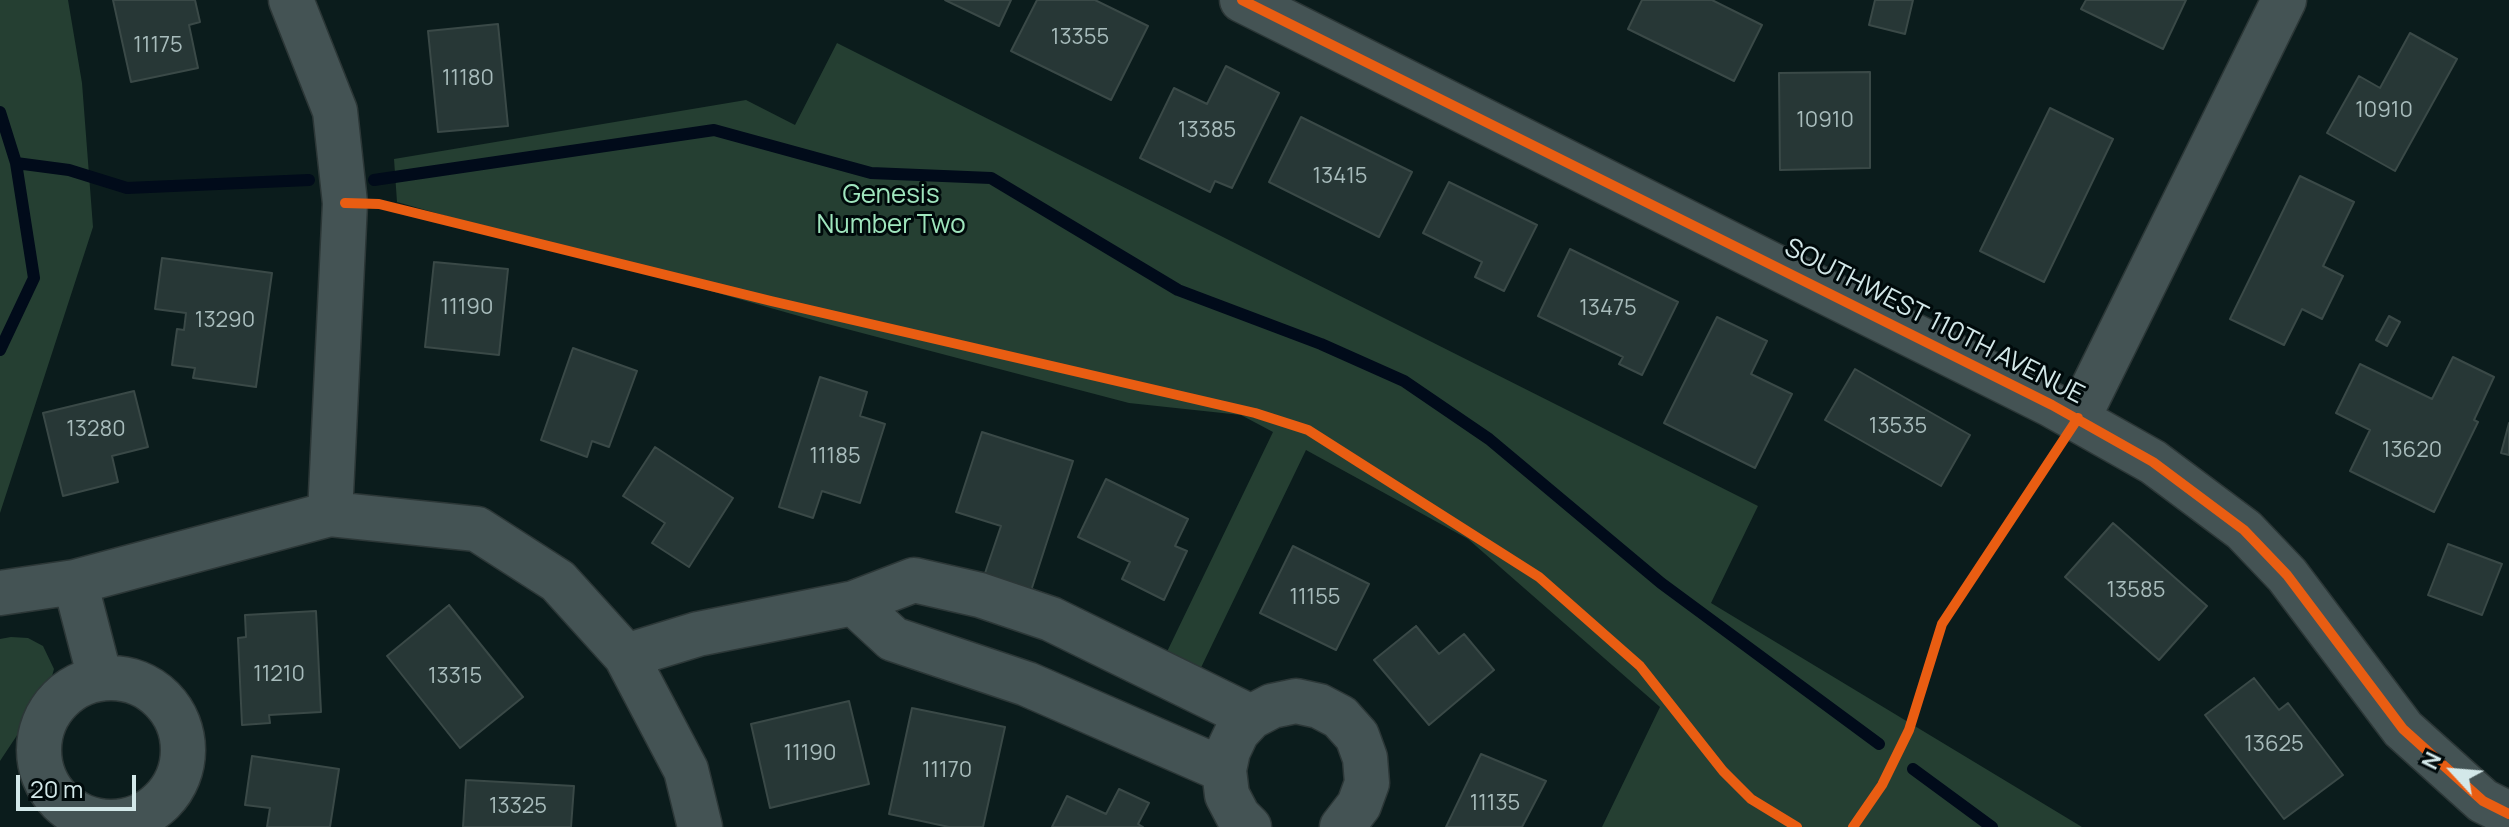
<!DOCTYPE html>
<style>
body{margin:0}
#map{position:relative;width:2509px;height:827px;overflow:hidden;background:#0b1c1c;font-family:Manrope,sans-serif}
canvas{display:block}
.north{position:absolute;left:2413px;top:731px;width:80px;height:80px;-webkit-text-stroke:6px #000a0b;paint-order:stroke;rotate:296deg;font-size:22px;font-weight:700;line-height:32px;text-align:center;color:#d3e8e9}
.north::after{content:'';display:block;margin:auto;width:28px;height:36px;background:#d3e8e9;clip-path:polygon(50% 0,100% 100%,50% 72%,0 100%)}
.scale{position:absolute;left:16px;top:775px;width:120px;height:36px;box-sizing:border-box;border:4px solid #d3e8e9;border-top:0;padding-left:10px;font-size:24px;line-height:28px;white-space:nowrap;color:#d3e8e9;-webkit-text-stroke:6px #000a0b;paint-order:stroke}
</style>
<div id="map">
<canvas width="2509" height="827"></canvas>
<div class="north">N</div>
<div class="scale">20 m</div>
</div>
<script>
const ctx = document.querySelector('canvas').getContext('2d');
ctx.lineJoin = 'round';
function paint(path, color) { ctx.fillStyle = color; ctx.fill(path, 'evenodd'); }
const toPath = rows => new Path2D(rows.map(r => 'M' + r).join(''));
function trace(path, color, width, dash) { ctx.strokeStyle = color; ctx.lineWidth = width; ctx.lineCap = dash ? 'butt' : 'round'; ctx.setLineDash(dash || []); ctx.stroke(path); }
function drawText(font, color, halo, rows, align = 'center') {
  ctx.font = font + ' Manrope,sans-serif'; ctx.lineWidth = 6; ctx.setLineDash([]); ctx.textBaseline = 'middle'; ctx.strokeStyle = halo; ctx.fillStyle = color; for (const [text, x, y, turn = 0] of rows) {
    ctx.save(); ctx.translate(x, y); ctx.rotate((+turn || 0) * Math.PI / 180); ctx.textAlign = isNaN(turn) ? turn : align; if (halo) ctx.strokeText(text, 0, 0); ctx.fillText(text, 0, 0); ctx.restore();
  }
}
paint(toPath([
 [0,0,68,0,82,83,93,227,0,513],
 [837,43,1758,506,1711,603,2082,827,1602,827,1660,707,1468,539,1306,450,1196,678,1163,660,1273,432,1241,415,1129,403,820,322,397,202,394,159,746,100,795,125],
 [11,637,28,638,43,646,54,669,49,687,0,761,0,639]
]), '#253f32');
trace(toPath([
 [0,112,16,163,34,278,0,350],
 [16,163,69,170,127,188,309,180],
 [374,180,714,130,871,173,991,178,1178,290,1321,344,1404,381,1489,439,1661,583,1879,744],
 [1913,769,1992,827]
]), '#010b1a', 12);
const building = toPath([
 [113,0,195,0,200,22,189,25,198,68,131,82,113,0],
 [945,0,1011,0,999,26,945,0],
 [1037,0,1095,0,1148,26,1111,100,1011,51,1037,0],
 [1642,0,1712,0,1762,25,1734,81,1628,29,1642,0],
 [1875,0,1913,0,1905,34,1869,25,1875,0],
 [2086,0,2186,0,2163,49,2081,9,2086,0],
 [498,24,508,126,438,132,428,31,498,24],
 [2410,33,2457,59,2395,171,2327,133,2359,76,2380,88,2410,33],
 [1226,66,1279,93,1232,188,1215,181,1210,192,1140,158,1174,88,1207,104,1226,66],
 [1870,72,1870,168,1780,170,1779,73,1870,72],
 [2050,108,2113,139,2044,282,1980,251,2050,108],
 [1301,117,1412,172,1379,237,1269,182,1301,117],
 [2300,176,2354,202,2323,266,2343,276,2322,319,2302,309,2284,345,2230,319,2300,176],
 [1449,182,1537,225,1504,291,1475,277,1482,262,1423,233,1449,182],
 [1570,249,1678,302,1642,375,1619,364,1623,357,1538,316,1570,249],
 [162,258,272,273,256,387,193,378,195,368,172,365,177,329,184,330,186,313,155,309,162,258],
 [434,262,508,269,499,355,425,347,434,262],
 [2389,316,2400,322,2387,346,2376,340,2389,316],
 [1717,317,1767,341,1751,374,1792,394,1755,468,1664,423,1717,317],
 [573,348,637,371,609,447,592,441,587,457,541,440,573,348],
 [2453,357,2494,377,2474,420,2478,422,2434,512,2350,471,2370,430,2336,413,2360,364,2432,399,2453,357],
 [1855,369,1970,435,1941,486,1825,420,1855,369],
 [820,377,867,392,860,416,885,424,860,503,822,491,813,518,779,507,820,377],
 [134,391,148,447,112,456,118,482,63,496,43,413,134,391],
 [2509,423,2509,455,2501,453,2509,423],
 [982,432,1073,461,1029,597,982,582,1001,526,956,512,982,432],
 [655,447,733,498,689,567,652,543,665,523,623,496,655,447],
 [1106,479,1188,519,1175,546,1187,551,1164,600,1122,579,1130,562,1078,537,1106,479],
 [2113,523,2207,606,2159,660,2065,577,2113,523],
 [2448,544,2502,564,2482,615,2428,595,2448,544],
 [1293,546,1369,584,1336,650,1260,613,1293,546],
 [449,605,523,697,460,748,387,656,449,605],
 [316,611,321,712,269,715,270,723,242,725,238,638,246,637,245,615,316,611],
 [1416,626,1439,654,1464,634,1494,670,1429,725,1374,660,1416,626],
 [2254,678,2279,710,2288,703,2343,775,2284,819,2205,715,2254,678],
 [849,701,869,784,770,808,751,724,849,701],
 [912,708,1005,727,983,827,949,827,889,814,912,708],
 [1481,754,1546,781,1522,827,1446,827,1481,754],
 [252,756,339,769,330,827,267,827,270,808,245,805,252,756],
 [466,780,574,786,571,827,463,827,466,780],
 [1119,789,1149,803,1138,824,1143,827,1052,827,1067,796,1106,814,1119,789]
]);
paint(building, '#273736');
trace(building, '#3a4947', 2);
const minor = toPath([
 [291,0,335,111,345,203,330,514],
 [1242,0,2052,405,2153,462,2244,530,2287,575,2403,729,2483,801,2509,814],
 [2078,418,2284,0],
 [75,582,100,678],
 [0,593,75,582,330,514,477,529,558,581,626,656,686,770,700,827],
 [854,603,893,639,1027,684,1224,770],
 [626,656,698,634,854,603,914,580,980,595,1051,619,1251,717],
 '39 750a72 72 0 1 1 144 0a72 72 0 1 1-144 0Z',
 [1249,827,1238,816,1227,795,1224,770,1228,751,1237,732,1251,717,1272,706,1296,701,1319,706,1340,717,1357,736,1365,758,1367,783,1359,805,1342,827]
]);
trace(minor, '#2c3737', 47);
trace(minor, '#445354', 44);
trace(toPath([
 [1242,0,2052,405,2153,462,2244,530,2287,575,2403,729,2483,801,2509,814],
 [345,203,379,204,771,301,1255,413,1308,430,1539,577,1640,666,1723,771,1751,799,1797,827],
 [1853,827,1882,785,1909,730,1942,624,2078,418]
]), '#e95d12', 10);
drawText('22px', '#a8bcbc', null, [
 ["13355",1080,38],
 ["11175",158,46],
 ["11180",468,79],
 ["10910",2384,111],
 ["10910",1825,121],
 ["13385",1207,131],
 ["13415",1340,177],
 ["11190",467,308],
 ["13475",1608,309],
 ["13290",225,321],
 ["13535",1898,427],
 ["13280",96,430],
 ["13620",2412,451],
 ["11185",835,457],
 ["13585",2136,591],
 ["11155",1315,598],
 ["11210",279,675],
 ["13315",455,677],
 ["13625",2274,745],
 ["11190",810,754],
 ["11170",947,771],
 ["11135",1495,804],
 ["13325",518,807]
]);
drawText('26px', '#9fe5bd', '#000a0b', [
 ["Genesis",891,196],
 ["Number Two",891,226]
]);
drawText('26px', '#d3e8e9', '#000a0b', [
 ["SOUTHWEST 110TH AVENUE",1934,322,27]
]);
</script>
